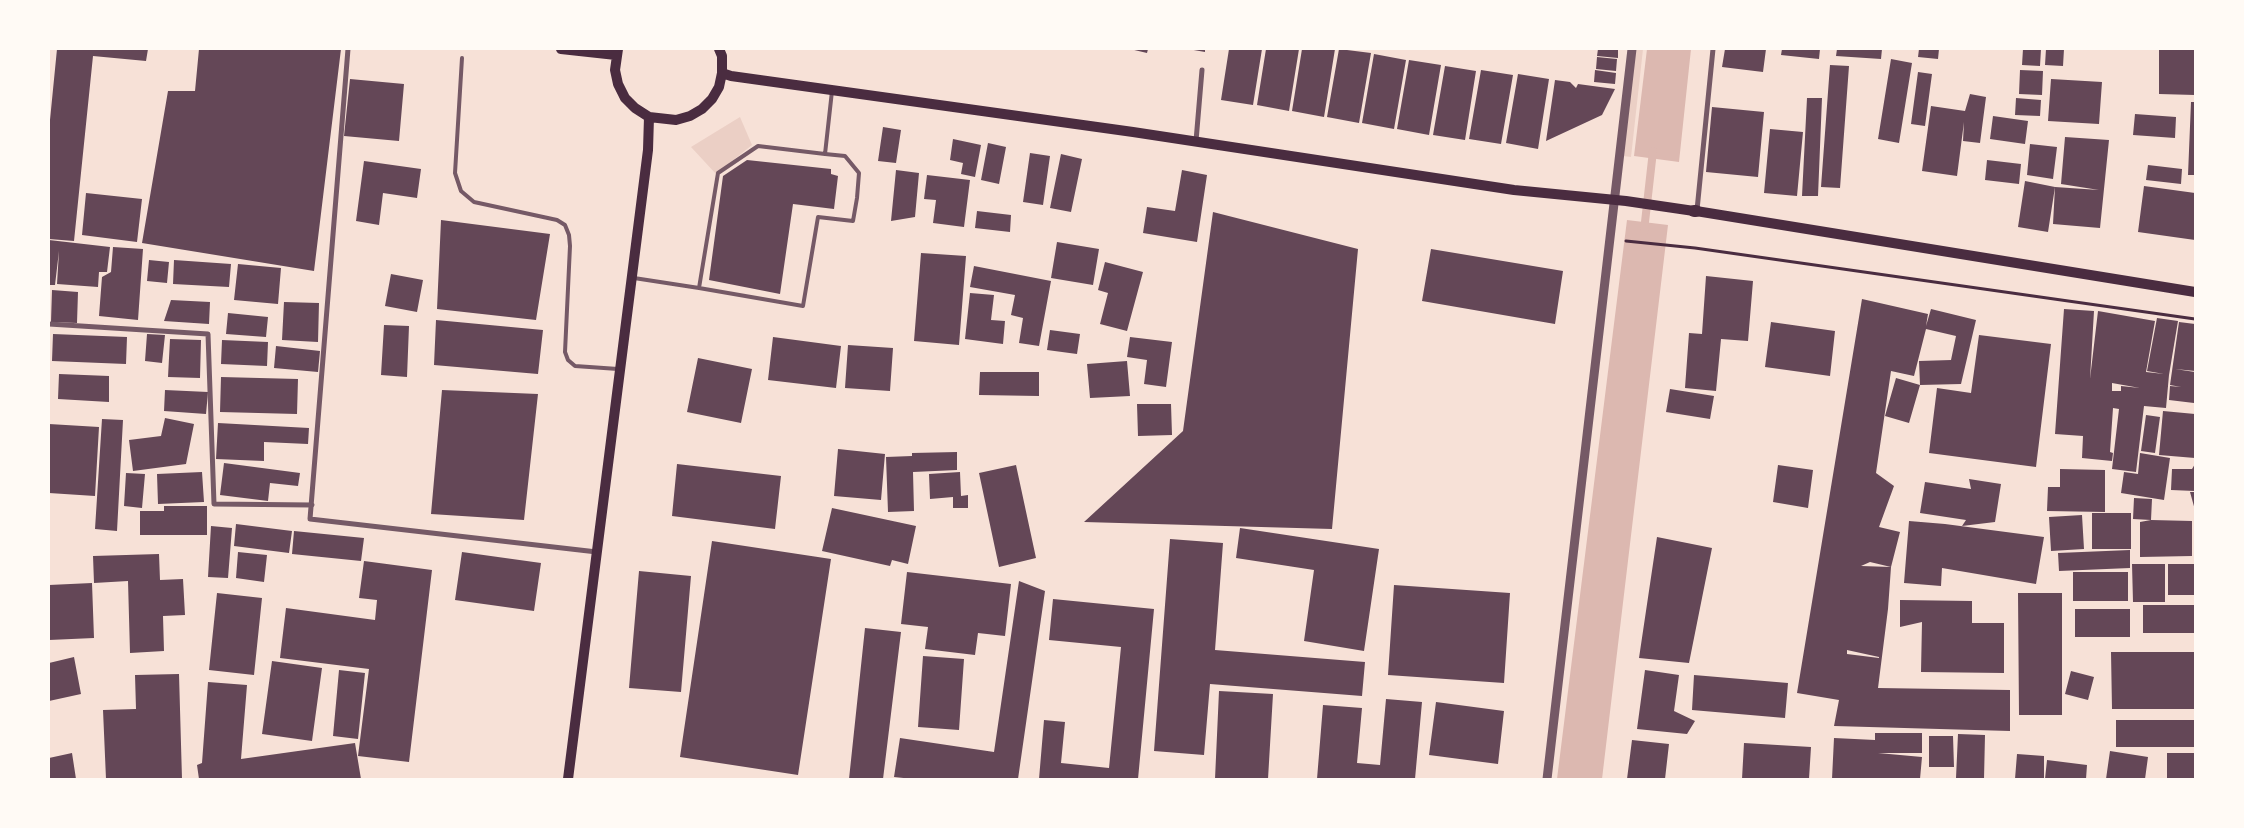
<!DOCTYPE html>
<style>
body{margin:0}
#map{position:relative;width:2244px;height:828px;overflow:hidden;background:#f7e1d7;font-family:"Nunito Sans",sans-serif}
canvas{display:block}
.frame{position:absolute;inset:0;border:50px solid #fffaf5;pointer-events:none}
</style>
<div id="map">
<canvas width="2244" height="828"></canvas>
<div class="frame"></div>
</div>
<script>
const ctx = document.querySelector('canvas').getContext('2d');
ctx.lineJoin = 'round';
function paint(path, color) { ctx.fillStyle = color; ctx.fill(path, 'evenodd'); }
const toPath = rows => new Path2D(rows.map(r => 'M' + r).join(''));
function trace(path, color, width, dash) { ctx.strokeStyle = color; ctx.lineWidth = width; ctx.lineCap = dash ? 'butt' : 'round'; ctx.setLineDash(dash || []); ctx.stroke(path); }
paint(toPath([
 [1635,49,1643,49,1631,157,1623,156],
 [740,117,752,145,716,174,691,147]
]), '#ebcfc5');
paint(toPath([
 [1647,49,1691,49,1679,162,1634,156],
 [1627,220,1668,225,1602,779,1557,779]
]), '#dcb8b0');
trace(toPath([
 [1644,231,1653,151]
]), '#dcb8b0', 8);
paint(toPath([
 [57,49,148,49,146,61,93,56,74,241,49,239,49,130],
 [199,49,341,49,314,271,142,243,168,91,195,91],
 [1130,49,1148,49,1147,53],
 [1188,49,1205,49,1205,52],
 [1229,49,1262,49,1253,105,1221,100],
 [1266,49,1299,49,1289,111,1257,105],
 [1302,49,1335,49,1324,117,1292,111],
 [1339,49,1371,53,1359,123,1327,117],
 [1598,49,1618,49,1618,58,1597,56],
 [1725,49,1766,49,1763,72,1722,67],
 [1782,49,1820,49,1819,59,1781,55],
 [1837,49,1882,49,1881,59,1836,56],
 [1919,49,1939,49,1938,59,1918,57],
 [2023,49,2041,49,2040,66,2022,65],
 [2046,49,2064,49,2063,66,2045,65],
 [2159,49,2195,49,2195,95,2159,94],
 [1374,54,1406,60,1394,129,1362,123],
 [1597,57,1617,59,1616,71,1596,69],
 [1891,59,1912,63,1899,143,1878,139],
 [1409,60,1441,65,1429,135,1397,129],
 [1830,65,1849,66,1840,188,1821,187],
 [1445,66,1476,71,1465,140,1433,135],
 [1481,70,1513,75,1501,144,1469,139],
 [1595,70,1616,73,1615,84,1594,82],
 [2020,70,2043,71,2042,95,2019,94],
 [1918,72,1932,74,1925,126,1911,124],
 [1518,74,1549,79,1538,149,1506,143],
 [350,79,404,84,399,141,344,136],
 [2051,79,2102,82,2099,124,2048,121],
 [1555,80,1570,82,1576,88,1578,84,1615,89,1602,115,1546,141],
 [1970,94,1986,97,1980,143,1963,141,1964,122,1957,176,1922,171,1931,106,1965,111],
 [1807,98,1822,98,1818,196,1802,196],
 [2016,98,2041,100,2040,116,2015,115],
 [2191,102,2195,102,2195,175,2188,175],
 [1712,107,1764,112,1758,177,1706,172],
 [2135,114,2176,117,2175,138,2133,135],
 [1993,116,2028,121,2025,144,1990,139],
 [883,127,901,130,896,163,878,161],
 [1770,129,1803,132,1797,196,1764,193],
 [2065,137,2109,140,2100,228,2053,224,2055,187,2048,232,2018,227,2025,181,2055,187,2099,190,2061,184],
 [953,139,981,145,975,177,961,174,963,163,950,160],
 [988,143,1006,147,999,184,981,180],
 [2030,144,2057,147,2053,179,2027,175],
 [1030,153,1050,156,1043,205,1023,202],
 [1061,154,1082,159,1071,212,1050,208],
 [747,160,831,169,831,174,838,176,834,209,793,204,780,294,709,280,723,176],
 [1987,160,2021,164,2019,184,1985,180],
 [364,161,421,169,417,198,383,193,379,225,356,221],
 [2148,165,2182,169,2181,184,2146,180],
 [896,170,919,173,915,217,891,221],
 [1182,170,1207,175,1197,242,1143,233,1147,207,1175,211],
 [927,175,970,180,964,227,933,223,936,200,924,199],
 [2144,186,2195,193,2195,240,2138,232],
 [86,193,142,199,137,242,82,235],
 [977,211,1011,215,1010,232,975,228],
 [1213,212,1358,249,1332,529,1084,522,1183,431],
 [441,220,550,234,536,320,437,309],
 [49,240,110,247,107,272,99,272,98,287,57,284,59,251,55,285,49,285],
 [1057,242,1099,249,1093,285,1051,278],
 [113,247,143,249,138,320,99,316,102,277,111,272],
 [1431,249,1563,271,1555,324,1422,301],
 [921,253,966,256,959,345,914,341],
 [149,260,169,262,167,283,147,281],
 [174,260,231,264,229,287,173,284],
 [1105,262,1143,272,1127,331,1100,324,1108,293,1098,290],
 [238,264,281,268,278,304,234,300],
 [974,266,1051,281,1039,346,1019,343,1023,318,1011,315,1015,295,970,287],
 [391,274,423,280,417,312,385,306],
 [1706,276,1753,281,1748,341,1721,339,1716,391,1685,388,1689,333,1702,334],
 [52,290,78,292,77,323,51,322],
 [970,293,994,295,991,320,1005,321,1003,344,965,339],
 [1862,299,1928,314,1926,326,1931,309,1976,320,1961,384,1920,385,1919,361,1951,360,1956,336,1926,329,1914,376,1891,371,1876,473,1894,486,1879,527,1900,532,1891,567,1870,562,1861,566,1891,567,1888,609,1878,688,2010,690,2010,731,1834,726,1839,700,1797,693],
 [1847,650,1879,657,1879,658,1847,654],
 [171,300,210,302,209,324,164,321],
 [284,302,319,303,318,342,282,340],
 [2064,309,2094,311,2090,379,2098,311,2155,321,2146,372,2164,374,2147,371,2157,318,2178,321,2169,375,2166,408,2144,406,2136,472,2112,469,2119,409,2113,408,2110,452,2113,453,2112,461,2082,458,2083,436,2055,434],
 [2112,383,2140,388,2121,386,2121,391,2112,391],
 [228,313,268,317,266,337,226,334],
 [436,320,543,330,538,374,434,365],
 [1771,322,1835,331,1830,376,1765,367],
 [2179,322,2195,324,2195,371,2175,369,2195,372,2194,403,2169,400,2170,386,2181,387,2170,385],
 [384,325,409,326,407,377,381,375],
 [1050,330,1080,334,1077,354,1047,350],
 [53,334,127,337,126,364,52,361],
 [147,334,165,335,162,363,145,361],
 [1979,335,2051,344,2036,467,1929,453,1937,388,1971,393],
 [773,337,841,346,836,388,768,380],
 [1130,337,1172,342,1166,387,1144,384,1147,360,1127,357],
 [170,339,201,340,200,378,168,377],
 [222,340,268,342,267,366,221,364],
 [848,345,893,348,890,391,845,388],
 [276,346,320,351,318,372,274,368],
 [698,358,752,369,741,423,687,412],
 [1127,361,1130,396,1090,398,1087,364],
 [980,372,1039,372,1039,396,979,395],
 [59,374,109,376,109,402,58,399],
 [221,377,298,379,297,414,220,412],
 [1896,378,1920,385,1909,423,1885,416],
 [1670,389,1714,396,1710,419,1666,412],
 [165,390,208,392,206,414,164,411],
 [442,390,538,394,524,520,431,514],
 [1137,404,1171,404,1172,435,1138,436],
 [2163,411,2195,414,2195,458,2159,455],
 [2146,415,2160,417,2155,453,2141,451],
 [165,418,194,424,186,464,133,471,129,440,161,436],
 [102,419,123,420,117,531,95,529],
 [218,423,309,428,308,444,264,442,264,461,216,459],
 [49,424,99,427,95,496,49,493],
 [838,449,885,454,881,500,834,496],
 [957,452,957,470,913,472,914,511,888,512,886,457,912,456,912,453],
 [2140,453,2170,458,2164,500,2121,493,2124,472,2138,474],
 [224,463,300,473,298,486,270,483,268,501,220,495],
 [677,464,781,476,775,529,672,516],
 [2195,464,2195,491,2171,490,2172,469,2192,469],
 [1016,465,1036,558,999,567,979,473],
 [1778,465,1813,470,1808,508,1773,502],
 [2060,469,2105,470,2105,512,2047,511,2048,487,2060,487],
 [202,472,204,502,158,504,157,474],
 [960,472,961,496,968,495,968,508,953,508,953,497,930,499,929,474],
 [126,473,145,474,142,508,124,506],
 [1969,479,2001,484,1995,522,1962,526,1966,520,1920,513,1925,482,1971,489],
 [2190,492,2195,492,2195,510],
 [2134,498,2152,499,2151,520,2133,519],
 [164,506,207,506,207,535,140,535,140,511,164,511],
 [832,508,916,526,908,564,892,560,890,566,822,551],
 [2092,513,2131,513,2131,549,2092,549],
 [2082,515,2084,549,2051,551,2049,517],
 [2151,520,2192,521,2192,556,2140,557,2140,522],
 [1909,521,1945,524,2044,537,2036,584,1942,568,1941,586,1904,583],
 [236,524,292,531,289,553,234,546],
 [211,526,232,528,228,578,208,577],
 [1240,528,1379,549,1364,651,1304,641,1314,570,1236,558],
 [294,531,364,538,361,561,292,554],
 [1657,537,1712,548,1689,663,1639,658],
 [1170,539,1223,543,1215,650,1365,662,1362,696,1210,684,1204,755,1154,751],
 [712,541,831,559,798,775,680,757],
 [2130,550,2130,568,2059,571,2058,553],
 [238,552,267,555,264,582,236,578],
 [462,552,541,563,534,611,455,600],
 [159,554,160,580,183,579,185,615,163,616,164,651,130,653,128,581,94,583,93,556],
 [364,561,432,570,409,762,358,756,369,669,280,658,286,608,375,620,377,600,359,598],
 [2132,564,2165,564,2165,602,2133,602],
 [2168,564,2195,564,2195,595,2168,595],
 [639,571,691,576,681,692,629,688],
 [907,572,1011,584,1005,636,978,633,975,655,925,649,928,627,901,624],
 [2073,572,2128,572,2128,601,2073,601],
 [1019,581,1045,591,1018,779,913,779,894,777,900,738,994,752],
 [92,583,94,638,49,640,49,585],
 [1394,585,1510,593,1504,683,1388,675],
 [217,593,262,598,254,675,209,670],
 [2018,593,2062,593,2062,715,2019,715],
 [1053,599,1154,609,1138,779,1039,779,1044,720,1065,722,1061,763,1109,768,1121,647,1049,640],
 [1900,600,1972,601,1972,623,2004,623,2004,673,1921,672,1922,622,1900,627],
 [2143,605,2195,605,2195,633,2143,633],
 [2075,609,2130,609,2130,637,2075,637],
 [865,628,901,632,883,779,849,779],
 [2111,652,2195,652,2195,709,2112,709],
 [923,656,964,659,959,730,918,727],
 [74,657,81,694,49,701,49,663],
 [272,661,322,668,312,741,262,734],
 [339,670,365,673,358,739,333,736],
 [1645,670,1679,675,1674,711,1695,721,1687,734,1637,729],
 [2071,671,2094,677,2088,700,2065,694],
 [179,674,182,779,106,779,103,710,136,709,135,675],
 [1694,675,1788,683,1785,718,1692,710],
 [208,682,247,685,241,759,355,743,361,779,199,779,197,765,202,763],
 [1219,691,1273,694,1268,779,1215,779],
 [1386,699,1422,702,1415,779,1317,779,1323,705,1362,708,1357,763,1380,765],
 [1436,702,1504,711,1498,764,1429,755],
 [2116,720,2195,720,2195,747,2116,747],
 [1875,733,1922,733,1922,753,1878,753,1922,757,1920,779,1832,779,1834,738,1875,740],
 [1958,734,1985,735,1984,779,1956,778],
 [1929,736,1953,736,1954,767,1929,767],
 [1632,740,1669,744,1665,779,1627,779],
 [1744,743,1811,747,1809,779,1742,779],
 [2110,751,2148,757,2145,779,2106,779],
 [72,753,76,779,49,779,49,758],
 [2167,753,2195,753,2195,779,2167,779],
 [2017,754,2044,756,2044,779,2015,779],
 [2047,760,2087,765,2086,779,2045,779]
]), '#644757');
trace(toPath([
 [1626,241,1695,248,2195,319]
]), '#4a2c40', 3);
trace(toPath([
 [462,58,455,173,461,191,474,202,557,220,565,225,569,235,570,246,565,352,568,360,575,366,618,369],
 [634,278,699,288,718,173,758,146,825,154,832,91],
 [699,288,803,306,818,217,853,221,857,198,859,173,845,156,825,154]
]), '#755966', 4);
trace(toPath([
 [348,49,310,519,597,552],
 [1196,141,1202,70],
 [1697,210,1713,49],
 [49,324,208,334,214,504,312,505]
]), '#755966', 5);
trace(toPath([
 [1547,779,1632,49]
]), '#755966', 9);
trace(toPath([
 [561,49,616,55],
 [618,49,615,70,618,84,625,98,635,108,649,117,676,120,690,116,702,109,712,99,719,87,722,73,722,56,719,49],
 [722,73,731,76,1133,132,1514,190,1626,201,1694,211],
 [1696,211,2195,292],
 [568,779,648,150,649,117]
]), '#4a2c40', 10);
trace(toPath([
 [1694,211,1696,211]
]), '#4a2c40', 12);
</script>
